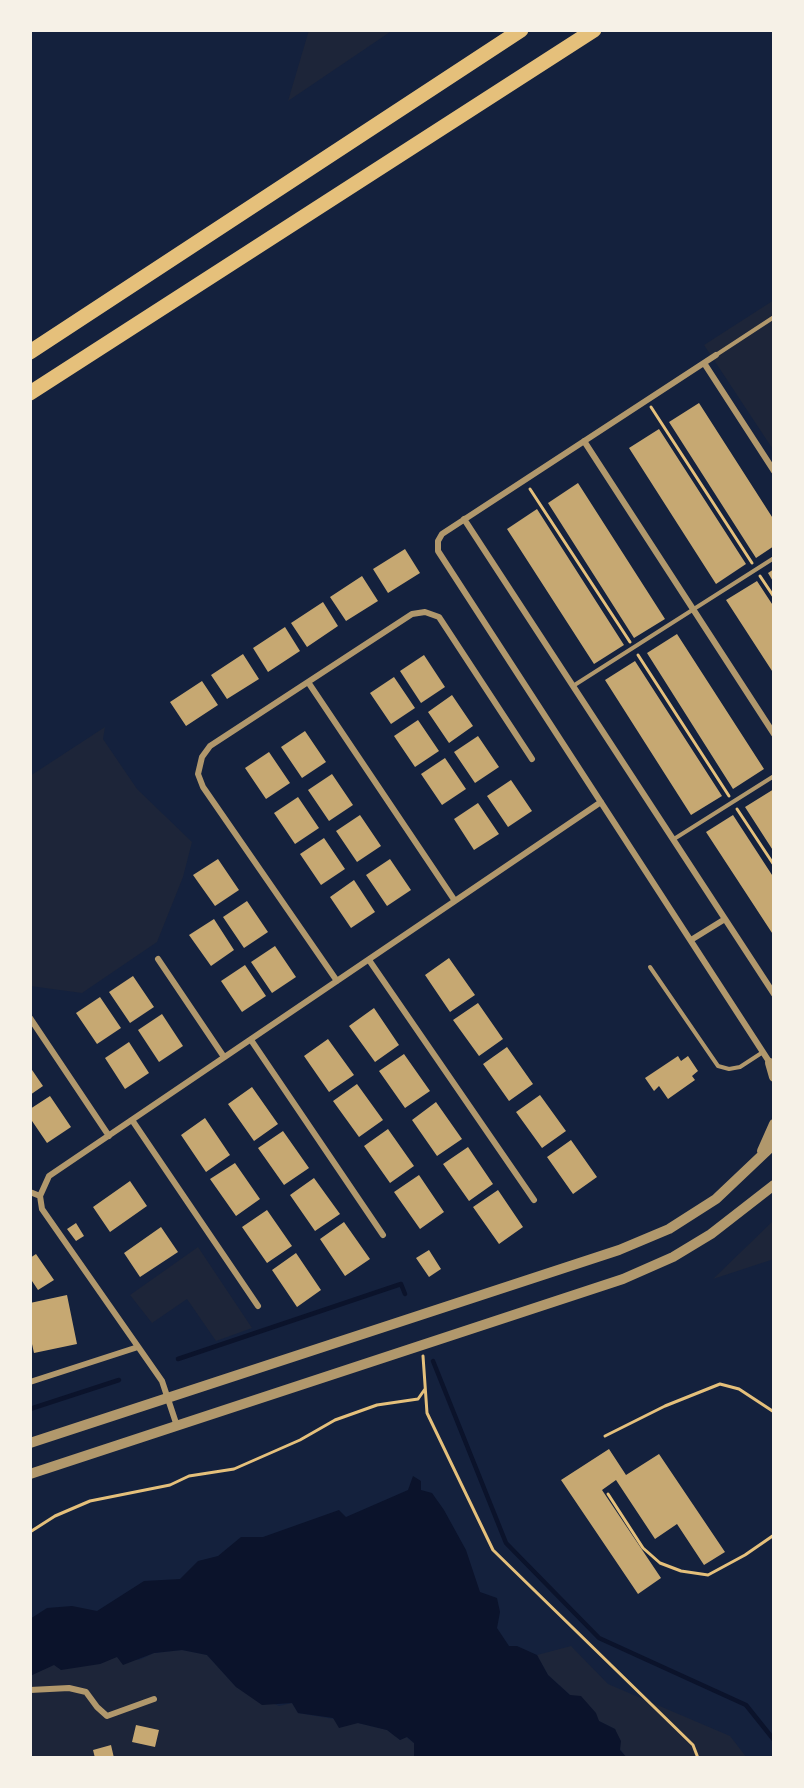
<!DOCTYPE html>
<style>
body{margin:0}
#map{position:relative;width:804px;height:1788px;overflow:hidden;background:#14213d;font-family:Inter,sans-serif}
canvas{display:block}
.frame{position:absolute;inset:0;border:32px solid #f6f1e7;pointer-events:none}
</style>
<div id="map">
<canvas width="804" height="1788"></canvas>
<div class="frame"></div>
</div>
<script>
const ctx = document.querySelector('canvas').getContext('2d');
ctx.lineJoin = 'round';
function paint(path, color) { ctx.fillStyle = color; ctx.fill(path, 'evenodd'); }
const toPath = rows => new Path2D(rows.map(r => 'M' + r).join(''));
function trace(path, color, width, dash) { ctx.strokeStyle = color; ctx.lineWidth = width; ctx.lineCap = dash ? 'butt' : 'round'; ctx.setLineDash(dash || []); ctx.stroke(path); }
paint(toPath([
 [309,30,393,30,288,101],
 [774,300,774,451,704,345],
 [105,727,103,739,137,789,192,842,183,877,157,942,82,993,30,986,30,776],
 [774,1220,774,1259,713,1279],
 [198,1247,252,1328,216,1341,187,1299,152,1323,130,1295],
 [571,1646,608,1684,730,1736,747,1758,627,1758,620,1749,615,1729,599,1721,548,1675,537,1655],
 [182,1650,207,1655,236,1687,279,1706,292,1703,298,1713,358,1723,387,1730,400,1740,406,1737,414,1743,414,1758,30,1758,30,1676,54,1664,100,1664,117,1656,139,1660,154,1653]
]), '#1d2539');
paint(toPath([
 [413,1476,421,1481,421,1490,432,1493,444,1510,466,1550,480,1592,497,1598,500,1612,497,1628,509,1646,517,1646,537,1655,548,1675,570,1695,581,1696,596,1713,599,1721,615,1729,621,1741,620,1750,627,1758,633,1758,414,1758,414,1743,407,1737,400,1740,387,1730,358,1723,339,1728,333,1718,298,1713,292,1703,262,1705,236,1687,207,1655,182,1650,154,1653,123,1665,117,1657,100,1664,61,1670,54,1665,30,1676,30,1619,47,1608,72,1606,97,1611,144,1581,180,1579,198,1561,218,1556,241,1537,263,1537,339,1510,346,1517,408,1490]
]), '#0b132b');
trace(toPath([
 [178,1359,401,1284,405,1294],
 [433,1361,506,1543,599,1638,746,1705,774,1740],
 [30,1409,119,1380]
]), '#0b132b', 4.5);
paint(toPath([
 [699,403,774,520,774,546,756,558,669,422],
 [659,429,746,564,716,584,629,448],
 [578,483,665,619,634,638,548,503],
 [537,509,624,645,594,664,507,529],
 [405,549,420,573,388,593,373,569],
 [774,569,774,583,768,573],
 [362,576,378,601,346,621,330,597],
 [757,581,774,607,774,674,726,600],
 [323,602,338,626,307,647,291,623],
 [285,627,300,651,268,672,253,648],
 [677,634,764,769,733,789,647,653],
 [243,654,259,679,227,699,211,675],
 [424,655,445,687,421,703,400,671],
 [635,661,722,796,691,815,605,680],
 [394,677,415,708,391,724,370,693],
 [202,681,218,705,186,726,170,702],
 [452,695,473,726,449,743,428,712],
 [418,720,439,751,415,767,394,736],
 [305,731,326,762,302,778,281,747],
 [478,736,499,767,475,783,454,752],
 [269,752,290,783,266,799,245,768],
 [445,758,466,789,442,805,421,774],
 [332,774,353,805,329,821,308,790],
 [511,780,532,811,508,827,487,796],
 [774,789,774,852,745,807],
 [298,797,319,828,295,844,274,813],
 [478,803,499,834,474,850,454,819],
 [360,815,381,846,357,862,336,831],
 [733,815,774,878,774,936,706,832],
 [324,838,345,869,321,885,300,854],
 [218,859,239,890,215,906,193,875],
 [390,859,411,890,387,906,366,875],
 [354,880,375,912,351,928,330,897],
 [247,901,268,932,244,948,223,917],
 [214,919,234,950,211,966,189,935],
 [275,946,296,977,272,993,251,962],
 [449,958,475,995,450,1012,425,975],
 [245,965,266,996,242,1012,221,981],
 [133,976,154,1007,130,1023,109,992],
 [100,997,121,1028,97,1044,76,1013],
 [478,1003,503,1039,479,1056,453,1020],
 [374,1008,399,1045,375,1062,349,1026],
 [162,1014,183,1046,159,1062,138,1030],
 [328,1039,354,1075,329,1092,304,1056],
 [129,1042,149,1073,125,1089,105,1058],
 [507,1047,533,1084,509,1101,483,1064],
 [404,1054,430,1091,405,1108,379,1071],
 [678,1056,681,1061,688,1056,698,1071,692,1076,695,1080,668,1099,659,1086,654,1091,645,1078],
 [30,1067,43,1086,30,1095],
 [357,1084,383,1120,359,1137,333,1101],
 [252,1087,278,1124,254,1141,228,1104],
 [540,1095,566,1131,542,1148,516,1112],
 [50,1096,71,1127,47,1143,30,1118,30,1109],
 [436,1102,462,1139,437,1156,412,1120],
 [205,1118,230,1155,206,1172,181,1135],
 [388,1129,414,1166,390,1183,364,1146],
 [283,1131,309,1168,284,1185,258,1148],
 [571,1140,597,1177,573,1194,547,1157],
 [468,1147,493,1184,469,1201,443,1164],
 [235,1163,260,1199,236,1216,210,1179],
 [419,1175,444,1212,420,1229,394,1192],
 [314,1178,340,1214,315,1231,290,1195],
 [130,1181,147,1206,110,1232,93,1207],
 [498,1190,523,1227,499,1244,473,1207],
 [267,1210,292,1246,267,1263,242,1227],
 [344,1222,370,1259,345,1276,320,1239],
 [76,1223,84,1236,76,1241,67,1229],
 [161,1227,178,1252,140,1277,124,1253],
 [429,1250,441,1269,429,1277,416,1258],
 [296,1253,321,1290,297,1307,272,1270],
 [36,1254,54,1280,38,1290,30,1278,30,1258],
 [67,1295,77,1344,34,1353,30,1335,30,1303],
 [609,1449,626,1475,659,1454,725,1552,704,1565,677,1524,655,1539,616,1480,602,1490,661,1578,638,1594,561,1480],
 [136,1725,159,1730,155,1747,132,1742],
 [111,1745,114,1758,95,1758,93,1750]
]), '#c6a872');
trace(toPath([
 [651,407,752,563],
 [530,489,630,642],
 [760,576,774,597],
 [638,655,729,796],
 [737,809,774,865],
 [423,1356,427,1413,493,1550,693,1745,698,1758],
 [605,1436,665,1406,720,1384,739,1389,774,1412],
 [608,1494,643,1548,660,1563,681,1571,708,1575,745,1555,774,1535],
 [30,1532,55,1516,90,1501,170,1485,189,1476,234,1469,300,1440,335,1420,377,1405,418,1399,425,1389]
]), '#e5c07b', 3);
trace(toPath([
 [716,355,774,317],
 [573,686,774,558],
 [674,839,774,776],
 [650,967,718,1066,729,1069,740,1067,763,1052]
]), '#b1986c', 4);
trace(toPath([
 [716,355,442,534,438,541,438,551,770,1063],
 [704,363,774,471],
 [584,441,774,734],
 [464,519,774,994],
 [308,682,455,901],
 [691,940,725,919],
 [158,959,224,1057],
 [369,960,534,1200],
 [337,981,203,787,198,774,202,757,210,746,412,614,425,612,439,617,532,759],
 [30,1018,109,1136],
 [251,1040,383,1235],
 [132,1120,258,1306],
 [30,1192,40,1196],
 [30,1382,138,1347],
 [177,1426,162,1381,42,1209,40,1196,49,1176,601,802],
 [30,1690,69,1688,86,1692,97,1707,107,1716,154,1699]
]), '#b1986c', 6);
trace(toPath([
 [770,1063,774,1077],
 [762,1151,774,1124],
 [30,1443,619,1250,669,1229,716,1199,774,1144],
 [30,1474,623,1279,673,1257,711,1234,774,1185]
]), '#b1986c', 10);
trace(toPath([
 [30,352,521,30],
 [30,393,594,30]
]), '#e5c07b', 15);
</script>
